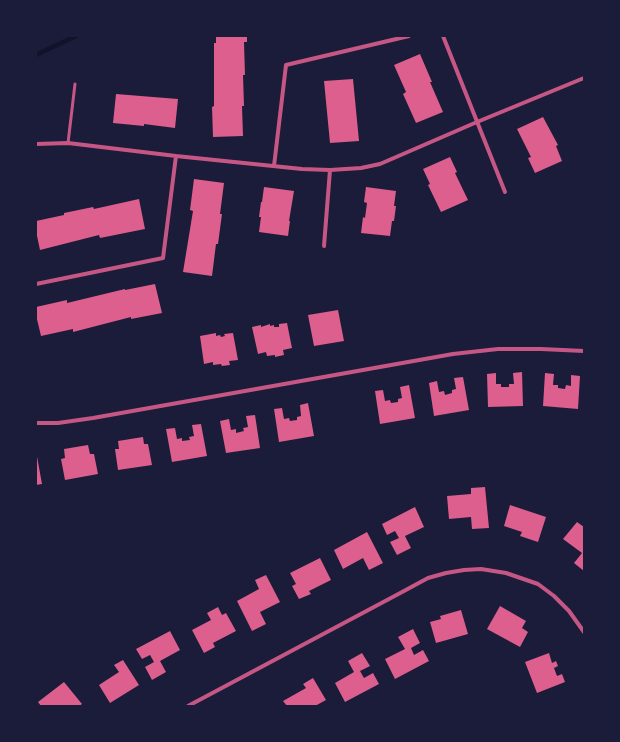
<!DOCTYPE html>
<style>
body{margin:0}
#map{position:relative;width:620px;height:742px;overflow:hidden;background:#1b1b3a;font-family:"Space Grotesk",sans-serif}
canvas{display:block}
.frame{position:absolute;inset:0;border:37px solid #1b1b3a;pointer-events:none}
</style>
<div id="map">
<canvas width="620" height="742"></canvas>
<div class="frame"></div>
</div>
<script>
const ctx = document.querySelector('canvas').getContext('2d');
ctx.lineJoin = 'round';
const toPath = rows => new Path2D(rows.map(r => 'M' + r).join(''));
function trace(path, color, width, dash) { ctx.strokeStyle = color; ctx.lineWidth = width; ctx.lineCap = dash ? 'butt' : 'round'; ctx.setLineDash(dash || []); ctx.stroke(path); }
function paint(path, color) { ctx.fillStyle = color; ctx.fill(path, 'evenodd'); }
trace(toPath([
 [36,55,76,36]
]), '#12122b', 4.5);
paint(toPath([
 [216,36,247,36,247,42,244,42,245,75,243,75,244,106,242,106,243,136,213,137,212,107,214,106,214,43,216,43],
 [420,54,432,82,430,82,443,112,416,123,403,94,406,92,394,65],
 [353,79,359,141,330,143,324,81],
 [116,94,178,99,175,128,144,124,144,126,113,123],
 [543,117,558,145,556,146,562,161,535,173,528,158,531,157,517,129],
 [450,157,457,172,455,173,468,200,441,212,428,185,430,184,423,169],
 [194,179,224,183,220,214,222,214,218,244,216,244,212,276,183,272,193,211,190,210],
 [264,187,294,191,289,221,290,221,288,236,259,232,261,217,259,217,261,202,262,202],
 [366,187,396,191,394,206,396,206,394,221,392,221,390,236,361,233,363,217,365,218,367,203,364,202],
 [139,199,145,229,100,238,99,235,40,250,36,231,36,221,64,215,64,213,93,207,94,209],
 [155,284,162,313,131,319,131,317,73,332,73,329,41,336,36,315,36,307,67,300,67,303,125,289,125,290],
 [338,310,344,341,314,346,308,315],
 [287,323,292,348,283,350,284,355,275,357,275,355,267,356,266,352,258,354,252,327,261,325,261,327,270,324,270,326,274,325,274,327,279,327,279,324],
 [216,333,216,336,220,335,221,337,225,336,224,334,233,333,238,360,229,361,230,365,222,366,221,364,213,365,213,362,204,364,200,336],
 [522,372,523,406,488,407,487,374,496,373,496,384,501,384,501,387,509,387,509,384,514,384,513,373],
 [545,373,554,374,553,385,558,385,558,388,565,389,566,385,571,386,571,375,580,376,578,409,543,406],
 [463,377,469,410,434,416,429,383,437,381,439,392,444,391,445,395,452,393,452,390,456,389,454,378],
 [409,385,415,418,380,424,375,391,383,390,385,401,390,400,391,403,398,402,398,399,402,398,400,387],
 [308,403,314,436,279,442,274,409,282,408,284,419,289,418,290,421,297,420,297,417,301,416,300,405],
 [255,415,260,448,226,453,220,421,229,419,231,430,236,429,236,433,244,431,243,428,248,427,246,416],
 [201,424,207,456,172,462,166,429,175,428,177,439,182,438,182,441,190,440,189,437,194,436,192,425],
 [143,437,144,444,148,444,152,465,118,470,115,449,119,449,118,441],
 [88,445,90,454,94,454,98,474,65,480,61,459,65,458,64,449],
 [36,451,42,484,36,485],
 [485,487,489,528,472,529,471,517,449,519,447,496,471,494,471,488],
 [510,505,546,517,538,542,520,536,522,532,504,526],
 [415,507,424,527,405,536,411,548,397,555,390,542,399,538,395,531,387,535,382,524],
 [577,522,584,527,584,571,574,563,582,553,563,539],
 [367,532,383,563,369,570,363,558,343,569,334,550],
 [320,558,331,580,309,591,311,594,299,599,292,586,296,584,290,573],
 [266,575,280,602,260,612,266,624,252,631,237,601,259,589,255,580],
 [500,606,526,621,522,628,528,632,520,647,487,629],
 [218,607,222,615,226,613,236,631,213,643,215,647,204,653,192,630,211,620,207,613],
 [461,610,468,634,436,643,430,622,441,619,440,616],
 [413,629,420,643,411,648,414,655,423,650,429,661,395,679,385,659,405,649,398,637],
 [170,631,180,650,160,661,166,672,152,680,145,667,154,662,150,655,142,659,136,649],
 [362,653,370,666,360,671,364,678,373,673,379,684,345,702,335,683,354,672,348,661],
 [549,653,552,663,556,661,558,666,554,668,557,676,562,674,565,682,537,693,525,662],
 [123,660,139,685,110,703,99,685,119,672,114,665],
 [313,678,326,700,315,706,287,706,283,701,306,688,303,684],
 [64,682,82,704,79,706,41,706,38,702]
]), '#dd5f8e');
trace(toPath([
 [68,143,75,84]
]), '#c65784', 3);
trace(toPath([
 [443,36,505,192],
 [36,144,68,143,176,156,302,169,330,170,361,168,380,164,477,122,584,78],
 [274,166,286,65,409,36],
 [324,246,330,170],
 [36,284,163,258,176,156],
 [36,423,58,423,93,418,453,354,498,349,541,349,584,351],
 [188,706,404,591,428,578,446,573,464,570,481,569,506,573,538,584,554,596,569,611,584,632]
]), '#c65784', 4);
</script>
